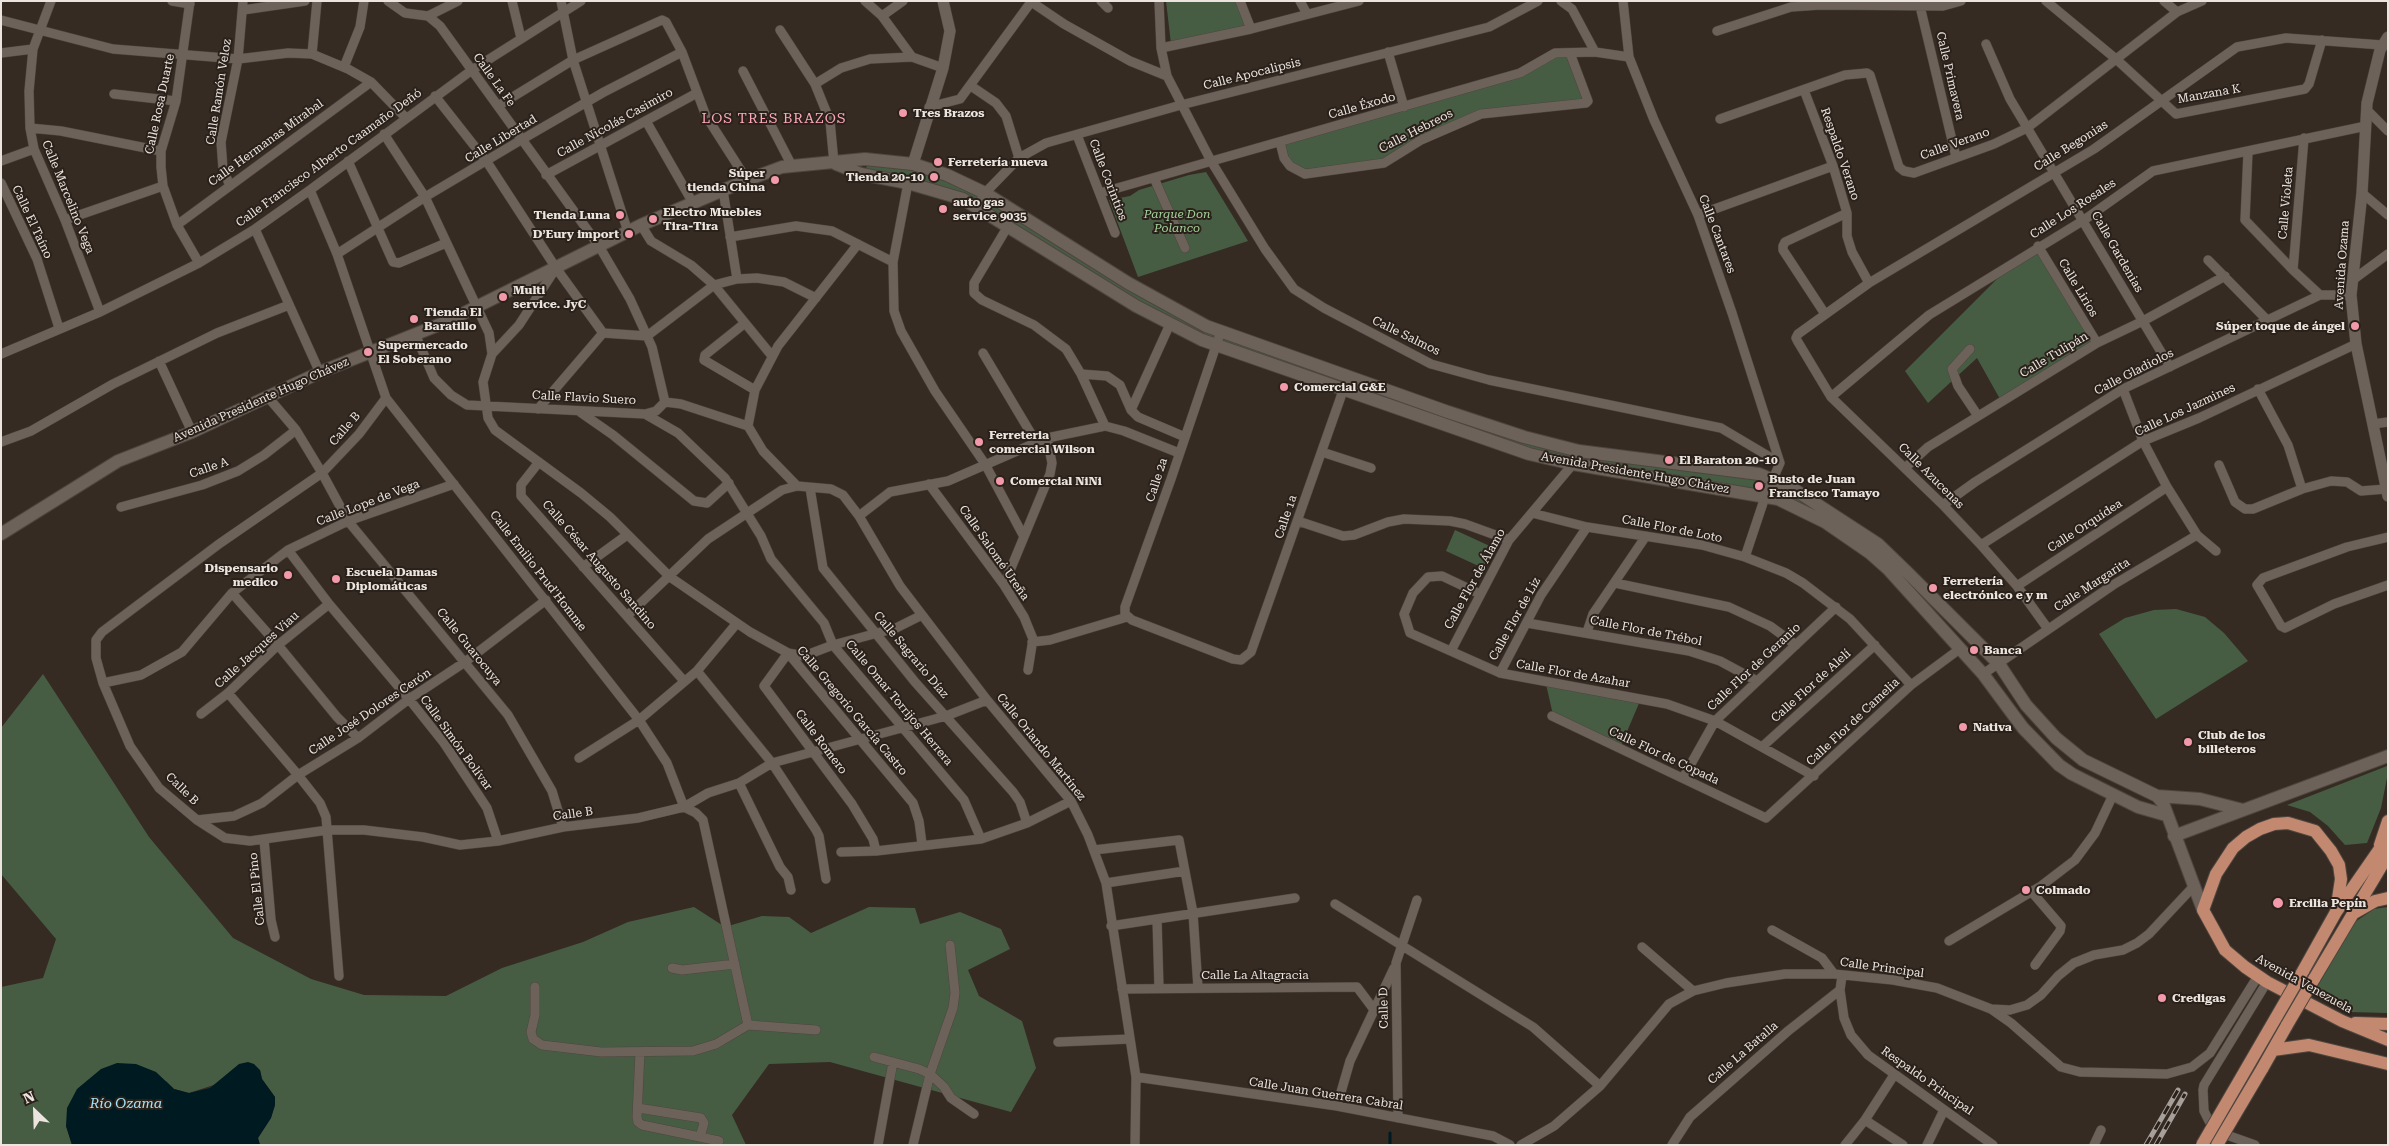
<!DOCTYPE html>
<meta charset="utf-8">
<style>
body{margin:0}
#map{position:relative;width:2389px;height:1146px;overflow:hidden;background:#352b23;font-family:"Roboto Serif",serif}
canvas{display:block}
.frame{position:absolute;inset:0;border:2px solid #ebe4df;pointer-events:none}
.north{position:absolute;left:10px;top:1086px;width:50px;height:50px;-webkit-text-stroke:4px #2a211a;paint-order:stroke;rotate:336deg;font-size:14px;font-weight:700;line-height:20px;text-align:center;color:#ebe4df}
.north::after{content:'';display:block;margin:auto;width:18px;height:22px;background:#ebe4df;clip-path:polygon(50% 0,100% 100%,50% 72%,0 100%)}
</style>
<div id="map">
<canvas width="2389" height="1146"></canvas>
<div class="frame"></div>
<div class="north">N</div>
</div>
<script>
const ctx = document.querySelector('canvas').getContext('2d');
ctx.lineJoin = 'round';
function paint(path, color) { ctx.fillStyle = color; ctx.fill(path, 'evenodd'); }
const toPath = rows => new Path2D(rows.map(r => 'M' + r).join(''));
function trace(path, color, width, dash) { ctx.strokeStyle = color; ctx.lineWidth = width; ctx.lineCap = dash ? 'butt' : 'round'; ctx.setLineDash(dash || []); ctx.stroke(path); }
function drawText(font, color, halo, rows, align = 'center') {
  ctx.font = font + ' "Roboto Serif",serif'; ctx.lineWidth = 4; ctx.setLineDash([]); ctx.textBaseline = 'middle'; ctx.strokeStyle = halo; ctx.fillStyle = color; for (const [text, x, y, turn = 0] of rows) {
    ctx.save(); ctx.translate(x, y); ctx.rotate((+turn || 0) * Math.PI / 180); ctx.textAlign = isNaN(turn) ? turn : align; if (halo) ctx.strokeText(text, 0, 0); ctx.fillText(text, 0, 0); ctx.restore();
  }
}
paint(toPath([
 [1166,1,1237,1,1247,27,1171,44],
 [1555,55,1569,55,1587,102,1480,112,1383,160,1304,171,1292,165,1285,156,1283,143,1519,76],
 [867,165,908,169,971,188,1207,327,1576,450,1759,478,1784,487,1812,507,1775,493,1577,461,1446,424,1204,340,966,197,866,169],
 [1206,172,1248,241,1138,277,1109,200,1130,196,1139,190,1189,175],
 [2038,248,2094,342,2000,399,1977,358,1928,403,1905,371,2011,265],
 [1455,530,1494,548,1485,569,1446,551],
 [2176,609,2205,617,2224,633,2248,661,2156,719,2099,634,2125,618,2154,610],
 [43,674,149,837,233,938,311,979,364,995,446,996,502,968,583,942,628,922,694,907,725,927,762,916,789,917,811,933,869,907,915,908,920,924,960,912,1001,929,1010,949,968,970,979,996,1022,1021,1036,1068,1011,1112,830,1062,769,1064,732,1115,746,1145,260,1145,258,1138,271,1118,275,1105,275,1097,262,1079,260,1070,189,1093,174,1089,166,1081,66,1126,72,1145,1,1145,1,987,43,978,56,939,1,874,1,728],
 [1546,684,1640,701,1620,748,1553,715],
 [2387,766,2387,778,2381,808,2367,843,2345,845,2328,826,2310,812,2287,805],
 [2388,907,2388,1013,2349,1012,2313,994,2355,922,2374,909]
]), '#475d43');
paint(toPath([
 [248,1062,254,1064,260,1070,262,1079,275,1097,275,1105,271,1118,258,1138,260,1145,72,1145,66,1126,67,1108,77,1089,101,1069,117,1063,136,1064,156,1072,174,1089,189,1093,210,1088,239,1064]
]), '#001a21');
trace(toPath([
 [1390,1145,1390,1133]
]), '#001a21', 3);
const minor = toPath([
 [51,1,33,49,29,91,30,128,34,149,65,220,100,312],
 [172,1,190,4],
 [190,1,176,101,161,151,161,167,163,186,177,225,199,263],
 [388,1,405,13,428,16,440,26,599,246,630,299,652,347,665,402,681,404,748,426],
 [512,1,521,38],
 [561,1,573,60,628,232],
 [865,1,882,16,912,57],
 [1030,1,1064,24,1130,61,1167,76],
 [1101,1,1108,8],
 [1159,1,1161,48,1167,76,1211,161,1265,249,1294,289,1324,308,1431,364,1489,380,1721,428,1780,463],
 [1240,1,1251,29],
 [1300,1,1307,14],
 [1561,1,1572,9,1595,52],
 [1623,1,1629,57,1654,120,1698,215,1732,313,1780,463,1765,497,1745,557],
 [2046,1,2116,59,2176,114,2305,89,2309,84,2322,40],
 [2164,1,2177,12],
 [1919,2,1956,157],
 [243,10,305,1],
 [428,16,458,1],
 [882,16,903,1],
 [1,20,113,49,238,59,288,53,312,54,348,69,371,82,405,117],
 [780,30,815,84,830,121,834,163],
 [1717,31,1791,7,1820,5,1943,6,1961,1],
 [1986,44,2010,99,2170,367],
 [1161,48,1251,29,1359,1],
 [1388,52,1404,107],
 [1,53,33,49],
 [312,54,317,1],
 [344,67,360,27,364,1],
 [743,71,792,166],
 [815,84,841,68,870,59,912,57,943,68],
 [971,86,996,103,1006,116,1019,158],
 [1804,90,1833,166,1847,213,1847,236,1852,252,1869,283],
 [114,94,176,101],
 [435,96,487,162,556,268,603,333],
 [498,106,573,60,662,20,666,22,682,52,706,116,747,180],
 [929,107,960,99,1031,2],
 [2367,110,2388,131],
 [1720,119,1845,75,1867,73,1870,75,1899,167,1904,171,1914,173,1994,144,2027,128,2177,12,2202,1],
 [646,121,693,203],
 [30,128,61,131,161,151],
 [384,134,425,197,489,333,492,354,483,382,488,418,495,430,581,493,610,517,670,577,750,632,788,653,913,803,919,821,922,844],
 [1077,135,1115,233],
 [1280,142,1284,158,1290,166,1305,174,1384,163,1421,140,1481,114,1586,103,1588,101,1570,53],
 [2248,152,2245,220,2293,270,2320,295],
 [1,161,34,149],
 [348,161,393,262,399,263,446,243],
 [546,175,697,93],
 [1154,178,1185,248],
 [1,183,37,259,59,328],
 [908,183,893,262,894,311,901,331,935,391,985,464,1023,535],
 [230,186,223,169,221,142,238,59,243,1],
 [310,190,337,254,386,398,639,720,667,763,684,807],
 [723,190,737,279],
 [1100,193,1520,73,1555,53,1595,52,1629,57],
 [2362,193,2388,215],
 [977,206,985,193,1019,158,1046,143,1181,105,1489,27,1538,1],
 [1698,215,1833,166],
 [65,220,163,186],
 [177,225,371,82],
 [641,225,651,241,691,265,714,285,772,356],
 [1008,226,974,283,974,293,982,300,1034,325,1066,349,1081,374,1105,426],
 [255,229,320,373],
 [730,237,796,226,832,231,893,262],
 [2038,246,2097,343],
 [337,254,425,197,521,140,604,92,682,52],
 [2208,260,2267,320],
 [2293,270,2304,138],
 [2354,279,2388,254],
 [1825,314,1783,250,1783,246,1785,242,1847,213],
 [745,323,705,355,704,360,755,390],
 [1221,331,1171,479,1125,607,1125,614,1132,620,1233,659,1241,660,1251,652,1345,385],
 [416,336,434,378,451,395,467,405,645,414,678,433,725,478,761,536,771,559,824,623,833,645,964,800,981,839],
 [1970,349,1952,369,1958,386,1978,416],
 [983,353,1036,442],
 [1,354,100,312,199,263,255,229,310,190,472,70,581,1],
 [492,354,519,325,556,268],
 [159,361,192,432],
 [1081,374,1107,376,1120,385,1131,410,1138,417,1185,437],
 [2123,389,2143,441,2167,487,2197,535,2216,551],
 [2258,389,2288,445,2302,489],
 [267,396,296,430,322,473,348,521,508,715,552,791,563,827],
 [1831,397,1929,315,2084,220,2153,171,2366,126],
 [386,398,359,434,322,473,219,544,102,632,96,640,96,658,103,683,130,746,159,788,197,820,225,838,250,841,328,830,364,830,423,837,460,845,498,841,563,827,638,818,684,807,708,793,739,783,772,763,946,716,987,700],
 [538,409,603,333,647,336,714,285,737,279,757,278,784,282,816,298],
 [1131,410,1170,324],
 [580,412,613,435,694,501,707,503,729,483],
 [645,414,656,411,665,402],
 [2373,424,2388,422],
 [1,442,31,431,113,384,217,333,289,305],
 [1322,452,1371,468],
 [539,462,521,485,521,496,684,681],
 [2219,465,2235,502,2245,509,2253,509,2302,489,2331,481,2347,482,2361,491,2386,489],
 [1905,468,1928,447,2097,343,2143,321,2225,276],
 [929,484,1004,585,1024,617,1033,639,1028,670],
 [797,486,763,451,748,426,755,390,778,346,858,244],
 [810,488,823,568,915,682,1013,792,1020,802,1027,823],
 [1943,505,1975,482,2123,389,2320,295,2351,295],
 [121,507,202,485,238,471,264,455,296,430],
 [1532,513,1587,527,1702,545,1745,557,1786,573,1803,583,1850,619,1911,685],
 [859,516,900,586,987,700,1071,801,1088,835,1106,883,1136,1077,1135,1145],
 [1298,521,1343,536,1354,535,1388,522,1404,519,1450,521,1465,524,1509,540],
 [2388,537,2347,547,2263,578,2257,585,2281,626,2285,628,2334,604,2388,585],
 [1981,545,2143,441,2199,418,2356,344],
 [288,550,329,604,409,699,444,743,487,808,498,841],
 [583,567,627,535],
 [1615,583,1729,607,1770,626,1796,645],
 [1004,585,1050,474,1052,463,1047,438],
 [2017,586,2167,487],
 [232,593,278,645,337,717,358,738],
 [1480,594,1442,576,1428,577,1413,593,1404,614,1410,633,1500,673,1667,704,1715,721,1814,776],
 [627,616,708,539,782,490,797,486,831,489,843,495,859,516,890,492,948,481,1047,438,1105,426,1124,431,1179,453],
 [1527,623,1689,651,1720,661,1757,681],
 [2048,629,2017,586,1981,545,1943,505,1831,397,1798,342,1796,338,1798,334,1869,283,2094,149,2237,47,2286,38,2382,45],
 [1587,632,1593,614,1646,536],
 [1032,642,1050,640,1127,617],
 [1451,651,1509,540,1573,464,1579,451],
 [697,671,772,763,816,830,819,836,826,879],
 [1500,673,1541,595,1587,527],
 [1983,674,2113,585,2197,535],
 [103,683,141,675,182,652,232,593,288,550,348,521,454,484],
 [228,693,298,775,320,803,326,817,339,976],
 [201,714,228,693,278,645,329,604],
 [1552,716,1766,818,1911,685,1961,648],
 [1763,746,1875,645],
 [579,758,639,720,697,671,737,623],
 [1683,778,1715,721,1836,607],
 [739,783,780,867,788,877,791,890],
 [684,807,696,813,703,820,748,1025,816,1030],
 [197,820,234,816,262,803,298,775,358,738,409,699,465,662,546,600],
 [264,839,271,920,275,937],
 [1094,850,1179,840,1193,913,1198,988],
 [876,851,873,839,852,804,764,686,788,653,804,656,833,645,896,628,922,615],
 [841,852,876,851,981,839,1027,823,1071,801],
 [1106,883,1185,871],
 [2031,891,2061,926,2060,931,2035,965],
 [1335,904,1533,1027,1600,1086],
 [1157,919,1159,988],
 [1111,926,1295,898],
 [1772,930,1822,958,1834,974],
 [1949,941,2041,886,2075,860,2095,833,2113,795],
 [950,945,955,993,953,1008,930,1074,944,1087,951,1098,974,1114],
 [1642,947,1693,991],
 [672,968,682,970,735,964],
 [1842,976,1840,990,1844,1018,1851,1035,1868,1055,1993,1145],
 [535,987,535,1015,531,1032,533,1039,542,1045,601,1052,693,1051,716,1044,748,1025],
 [1122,989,1357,987,1375,1011],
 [1991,1009,2010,1010,2027,1005,2041,995,2058,976,2074,963,2094,955,2123,950,2137,943,2149,934,2193,887],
 [1058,1042,1130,1039],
 [640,1052,637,1117,638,1122,642,1125,719,1141],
 [874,1057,919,1069,930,1074,913,1145],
 [1136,1077,1337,1106,1493,1136,1510,1145],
 [1337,1106,1350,1061,1394,968],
 [638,1108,701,1118,704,1123,700,1137],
 [1398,1118,1396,963,1417,900],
 [1865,1120,1903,1145],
 [878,1145,893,1062],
 [1521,1145,1554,1126,1600,1086,1669,1004,1693,991,1726,983,1785,974,1834,974,1893,980,1937,988,1991,1009,2011,1023,2061,1067,2080,1072,2167,1074,2192,1067,2210,1053,2258,976],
 [1672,1145,1690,1117,1788,1031,1840,990],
 [1845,1145,1865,1120,1894,1075],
 [1927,1145,1944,1110],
 [2094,1145,2101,1130],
 [2255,1145,2224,1134,2209,1121,2204,1111,2203,1090,2204,1085,2267,982]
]);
const tertiary = toPath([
 [2388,37,2380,50,2367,103,2362,193,2351,295,2356,344,2388,496],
 [913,164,943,68,950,31,943,1]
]);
const secondary = toPath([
 [836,164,861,174,908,183,963,199,1136,306,1202,340,1529,454,1573,464,1778,499,1825,522,1870,553,1888,569,1983,674,2023,728,2059,765,2072,774,2138,807,2166,815],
 [1,534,118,461,192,432,323,371,446,322,641,225,747,180,782,167,792,166,865,159,913,164,947,175,985,193,1128,283,1206,326,1448,412,1524,437,1579,451,1759,474,1792,488,1878,544,1909,574,1999,664,2026,705,2056,738,2083,760,2157,796,2163,803,2203,910],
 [2157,796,2200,799,2243,810],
 [2174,836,2388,756]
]);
const primary = toPath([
 [2380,845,2388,821],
 [2336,912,2341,879,2339,865,2331,851,2315,831,2288,823,2274,824,2260,829,2246,837,2233,848,2216,874,2203,910,2225,950,2245,967,2267,982,2342,1021,2388,1040],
 [2354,913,2375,901,2388,898],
 [2303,971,2336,912,2388,837],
 [2314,979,2388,855],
 [2355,1023,2388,1024],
 [2273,1050,2309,1045,2388,1064],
 [2262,1069,2287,1025]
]);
trace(minor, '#4e463f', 10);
trace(tertiary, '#4e463f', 12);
trace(secondary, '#4e463f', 14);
trace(primary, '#4e463f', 14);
trace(minor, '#6c6259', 9);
trace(tertiary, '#6c6259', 11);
trace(secondary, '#6c6259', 12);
trace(primary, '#c28870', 12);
const rail = toPath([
 [2146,1145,2178,1090],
 [2156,1145,2185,1094]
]);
trace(rail, '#a79f99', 5);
trace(rail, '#2a211a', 3, [9]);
const primaryBridge = toPath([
 [2287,1025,2314,979],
 [2202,1145,2303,971],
 [2217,1145,2262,1069]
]);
trace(primaryBridge, '#4e463f', 14, []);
trace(primaryBridge, '#c28870', 12);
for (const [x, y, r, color] of [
 [903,113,5,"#f29aac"],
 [938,162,5,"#f29aac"],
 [934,177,5,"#f29aac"],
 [775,180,5,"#f29aac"],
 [943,209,5,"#f29aac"],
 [620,215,5,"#f29aac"],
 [653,219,5,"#f29aac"],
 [629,234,5,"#f29aac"],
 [503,297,5,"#f29aac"],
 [414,319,5,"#f29aac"],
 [2355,326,5,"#f29aac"],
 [368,352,5,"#f29aac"],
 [1284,387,5,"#f29aac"],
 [979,442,5,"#f29aac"],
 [1669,460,5,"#f29aac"],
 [1000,481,5,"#f29aac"],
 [1759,486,5,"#f29aac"],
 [288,575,5,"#f29aac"],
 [336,579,5,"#f29aac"],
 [1933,588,5,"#f29aac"],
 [1974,650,5,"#f29aac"],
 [1963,727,5,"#f29aac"],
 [2188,742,5,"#f29aac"],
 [2026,890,5,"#f29aac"],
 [2278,903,6,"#f29aac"],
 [2162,998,5,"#f29aac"]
]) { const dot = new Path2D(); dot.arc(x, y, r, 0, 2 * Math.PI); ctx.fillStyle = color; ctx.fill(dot); trace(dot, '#2a211a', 2); }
drawText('12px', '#ebe4df', '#2a211a', [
 ["Calle Apocalipsis",1252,74,-14],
 ["Calle Primavera",1950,76,77],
 ["Calle La Fe",494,80,54],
 ["Calle Ramón Veloz",219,92,-81],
 ["Manzana K",2209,94,-10],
 ["Calle Rosa Duarte",160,104,-78],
 ["Calle Éxodo",1362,106,-16],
 ["Calle Nicolás Casimiro",615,123,-29],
 ["Calle Hebreos",1416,131,-27],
 ["Calle Libertad",501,139,-31],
 ["Calle Hermanas Mirabal",266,143,-36],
 ["Calle Verano",1955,144,-20],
 ["Calle Begonias",2071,146,-32],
 ["Respaldo Verano",1840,154,71],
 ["Calle Francisco Alberto Caamaño Deñó",329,158,-36],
 ["Calle Corintios",1108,180,69],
 ["Calle Marcelino Vega",68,197,68],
 ["Calle Violeta",2286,203,-85],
 ["Calle Los Rosales",2073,209,-33],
 ["Calle El Taíno",32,222,65],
 ["Calle Cantares",1717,234,69],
 ["Calle Gardenias",2117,252,60],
 ["Avenida Ozama",2342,265,-86],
 ["Calle Lirios",2078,288,59],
 ["Calle Salmos",1406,336,26],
 ["Calle Tulipán",2054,355,-31],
 ["Calle Gladiolos",2134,372,-27],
 ["Calle Flavio Suero",584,398,3],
 ["Avenida Presidente Hugo Chávez",261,400,-24],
 ["Calle Los Jazmines",2185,410,-25],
 ["Calle B",345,429,-49],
 ["Calle A",209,468,-19],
 ["Avenida Presidente Hugo Chávez",1635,473,10],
 ["Calle Azucenas",1931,476,45],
 ["Calle 2a",1157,480,-72],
 ["Calle Lope de Vega",368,503,-21],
 ["Calle 1a",1286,517,-71],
 ["Calle Orquídea",2085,526,-33],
 ["Calle Flor de Loto",1672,529,11],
 ["Calle Salomé Ureña",994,553,55],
 ["Calle César Augusto Sandino",599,565,49],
 ["Calle Emilio Prud'Homme",538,571,52],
 ["Calle Flor de Álamo",1475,579,-61],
 ["Calle Margarita",2092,585,-33],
 ["Calle Flor de Liz",1515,619,-61],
 ["Calle Flor de Trébol",1646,631,11],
 ["Calle Guarocuya",469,647,51],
 ["Calle Jacques Viau",257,650,-42],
 ["Calle Sagrario Díaz",911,655,50],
 ["Calle Flor de Geranio",1754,667,-43],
 ["Calle Flor de Azahar",1573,674,10],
 ["Calle Flor de Alelí",1811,686,-42],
 ["Calle Omar Torrijos Herrera",899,703,50],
 ["Calle Gregorio García Castro",852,711,50],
 ["Calle José Dolores Cerón",370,712,-34],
 ["Calle Flor de Camelia",1853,722,-43],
 ["Calle Romero",821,742,53],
 ["Calle Simón Bolívar",456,743,54],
 ["Calle Orlando Martínez",1041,747,51],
 ["Calle Flor de Copada",1664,756,25],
 ["Calle B",182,789,44],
 ["Calle B",573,814,-8],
 ["Calle El Pino",257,889,-96],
 ["Calle Principal",1882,968,8],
 ["Calle La Altagracia",1255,975],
 ["Avenida Venezuela",2304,984,29],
 ["Calle D",1384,1008,-91],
 ["Calle La Batalla",1743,1053,-41],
 ["Respaldo Principal",1927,1081,35],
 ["Calle Juan Guerrera Cabral",1326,1094,9]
]);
drawText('bold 12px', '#ebe4df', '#2a211a', [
 ["Tres Brazos",913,113],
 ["Ferretería nueva",948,162],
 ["Súper",765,173,"right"],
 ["tienda China",765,187,"right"],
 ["Tienda 20-10",924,177,"right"],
 ["auto gas",953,202],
 ["service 9035",953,216],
 ["Electro Muebles",663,212],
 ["Tira-Tira",663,226],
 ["Tienda Luna",610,215,"right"],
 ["D’Eury import",619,234,"right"],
 ["Multi",513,290],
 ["service. JyC",513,304],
 ["Tienda El",424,312],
 ["Baratillo",424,326],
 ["Súper toque de ángel",2345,326,"right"],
 ["Supermercado",378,345],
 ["El Soberano",378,359],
 ["Comercial G&E",1294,387],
 ["Ferreteria",989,435],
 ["comercial Wilson",989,449],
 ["El Baraton 20-10",1679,460],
 ["Busto de Juan",1769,479],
 ["Francisco Tamayo",1769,493],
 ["Comercial NiNi",1010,481],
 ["Dispensario",278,568,"right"],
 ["medico",278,582,"right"],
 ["Escuela Damas",346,572],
 ["Diplomáticas",346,586],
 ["Ferretería",1943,581],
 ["electrónico e y m",1943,595],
 ["Banca",1984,650],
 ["Nativa",1973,727],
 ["Club de los",2198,735],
 ["billeteros",2198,749],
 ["Colmado",2036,890],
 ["Ercilia Pepín",2289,903],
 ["Credigas",2172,998]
], 'left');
drawText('italic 12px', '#a4d29b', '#2a211a', [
 ["Parque Don",1177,214],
 ["Polanco",1177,228]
]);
ctx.letterSpacing = '1px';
drawText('14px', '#fba8b8', '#2a211a', [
 ["LOS TRES BRAZOS",774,119]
]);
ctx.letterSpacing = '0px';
drawText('italic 14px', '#a2e5fa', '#2a211a', [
 ["Río Ozama",126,1104]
]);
</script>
